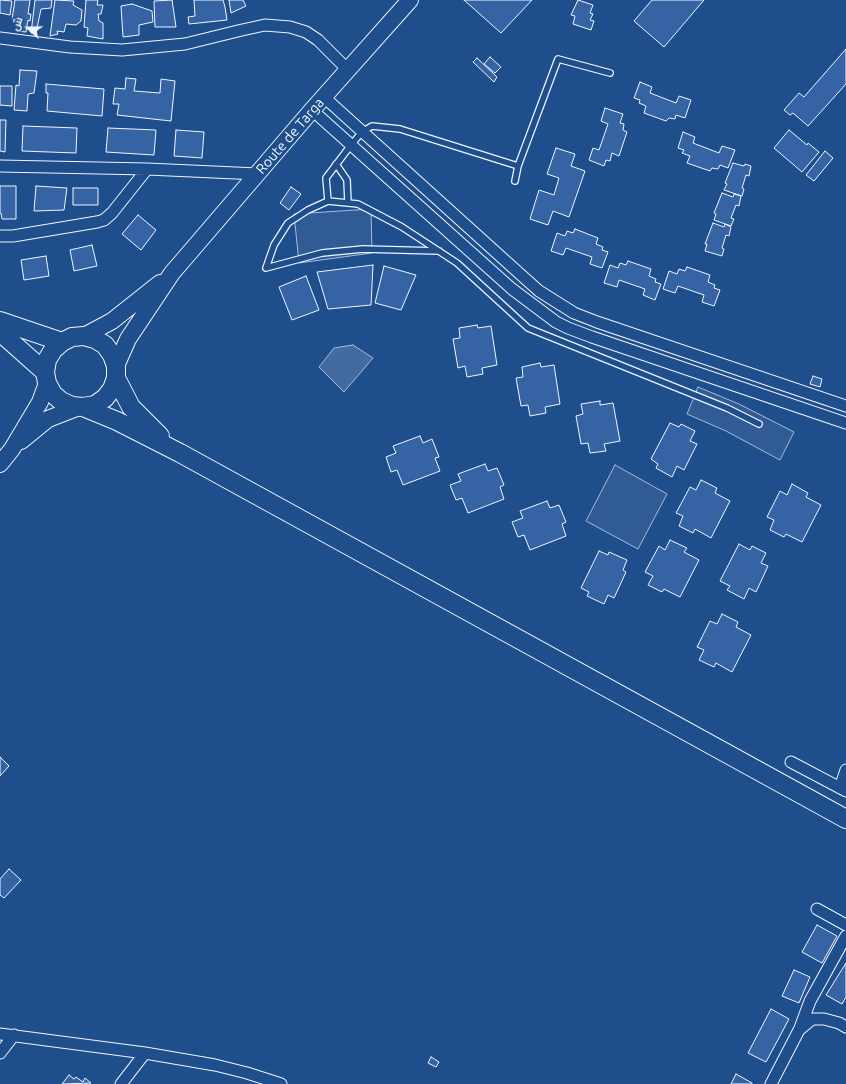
<!DOCTYPE html>
<meta charset="utf-8">
<style>
body{margin:0}
#map{position:relative;width:846px;height:1084px;overflow:hidden;background:#1f4e8c;font-family:Ubuntu,Cairo,sans-serif}
canvas{display:block}
.north{position:absolute;left:8px;top:8px;width:40px;height:40px;-webkit-text-stroke:3px #1f4e8c;paint-order:stroke;rotate:290deg;font-size:11px;font-weight:700;line-height:16px;text-align:center;color:#f2f6ff}
.north::after{content:'';display:block;margin:auto;width:14px;height:18px;background:#f2f6ff;clip-path:polygon(50% 0,100% 100%,50% 72%,0 100%)}
</style>
<div id="map">
<canvas width="846" height="1084"></canvas>
<div class="north">ش</div>
</div>
<script>
const ctx = document.querySelector('canvas').getContext('2d');
ctx.lineJoin = 'round';
function paint(path, color) { ctx.fillStyle = color; ctx.fill(path, 'evenodd'); }
const toPath = rows => new Path2D(rows.map(r => 'M' + r).join(''));
function trace(path, color, width, dash) { ctx.strokeStyle = color; ctx.lineWidth = width; ctx.lineCap = dash ? 'butt' : 'round'; ctx.setLineDash(dash || []); ctx.stroke(path); }
function drawText(font, color, halo, rows, align = 'center') {
  ctx.font = font + ' Ubuntu,sans-serif'; ctx.lineWidth = 3; ctx.setLineDash([]); ctx.textBaseline = 'middle'; ctx.strokeStyle = halo; ctx.fillStyle = color; for (const [text, x, y, turn = 0] of rows) {
    ctx.save(); ctx.translate(x, y); ctx.rotate((+turn || 0) * Math.PI / 180); ctx.textAlign = isNaN(turn) ? turn : align; if (halo) ctx.strokeText(text, 0, 0); ctx.fillText(text, 0, 0); ctx.restore();
  }
}
const built = toPath([
 [371,209,372,253,299,263,294,214,371,209],
 [698,387,739,404,794,432,780,460,726,431,687,414,698,387],
 [615,465,667,494,638,549,586,521,615,465]
]);
paint(built, '#305b95');
trace(built, '#a8bbd7', 1);
const water = toPath([
 [353,345,373,358,344,392,319,367,334,348,353,345]
]);
paint(water, '#446ba0');
trace(water, '#a8bbd7', 1);
const building = toPath([
 [0,0,12,1,10,15,0,13,0,0],
 [15,0,30,0,28,14,31,14,30,21,28,20,26,32,16,31,18,20,12,19,15,0],
 [35,0,52,0,51,8,41,9,36,33,31,33,35,0],
 [55,0,74,1,73,5,82,10,81,21,76,25,66,24,64,32,57,31,58,34,50,36,55,0],
 [86,0,98,0,97,5,103,5,101,14,98,14,99,21,103,23,103,39,87,36,88,28,84,27,86,0],
 [172,0,176,27,155,27,154,1,172,0],
 [194,0,223,0,225,7,227,20,189,24,188,17,195,16,194,0],
 [229,0,243,0,246,6,231,13,229,0],
 [464,0,532,0,501,33,464,0],
 [578,0,593,5,590,13,593,14,590,20,594,21,591,30,573,24,575,16,571,15,578,0],
 [652,0,704,0,664,47,634,21,652,0],
 [132,4,152,11,153,22,139,25,139,35,123,37,121,6,132,4],
 [846,49,846,84,808,126,793,113,790,115,784,110,799,93,804,97,846,49],
 [490,57,501,67,495,73,484,64,490,57],
 [477,58,497,77,494,82,473,62,477,58],
 [20,70,37,71,34,93,28,94,27,111,14,110,16,85,19,86,20,70],
 [126,78,136,79,134,91,160,93,161,79,175,81,171,121,117,115,119,104,113,104,115,88,125,89,126,78],
 [640,82,652,87,650,93,676,103,679,96,691,100,685,118,676,115,675,119,669,118,666,121,644,113,646,106,639,103,640,100,634,98,640,82],
 [46,84,104,89,102,116,47,111,48,93,46,93,46,84],
 [0,86,12,86,12,106,0,105,0,86],
 [605,108,623,114,620,123,624,124,623,130,627,132,619,156,612,153,610,161,606,160,604,166,589,160,593,148,599,150,608,124,601,121,605,108],
 [0,120,6,120,5,152,0,151,0,120],
 [23,126,77,128,76,153,22,151,23,126],
 [108,128,156,130,154,155,106,152,108,128],
 [176,130,204,132,202,158,174,156,176,130],
 [789,130,807,145,808,143,819,152,802,172,774,148,789,130],
 [683,132,695,137,693,143,719,153,722,146,735,150,728,168,720,165,718,169,712,168,710,171,687,163,690,156,682,153,684,150,678,148,683,132],
 [556,148,575,154,571,166,585,171,569,217,553,211,548,225,530,219,539,190,554,195,559,178,547,174,556,148],
 [825,151,833,158,814,181,806,175,825,151],
 [733,163,744,166,745,164,751,166,749,176,746,175,742,188,744,189,742,196,724,190,727,184,725,183,733,163],
 [0,186,16,186,16,219,2,219,1,213,0,213,0,186],
 [36,186,67,188,64,210,34,211,36,186],
 [291,187,301,194,289,210,280,203,291,187],
 [73,188,98,188,98,205,73,205,73,188],
 [722,193,733,197,734,194,741,196,739,206,736,205,731,218,734,219,731,226,714,220,716,214,714,213,722,193],
 [138,215,156,230,141,250,122,234,138,215],
 [713,223,724,227,725,224,731,227,729,236,726,235,722,248,724,249,722,256,705,251,707,244,705,244,713,223],
 [575,229,598,238,596,244,603,247,602,250,608,252,602,268,590,264,592,257,566,248,563,255,551,251,557,233,565,236,567,231,573,233,575,229],
 [92,245,97,266,74,271,70,250,92,245],
 [46,256,49,276,24,280,21,260,46,256],
 [628,261,651,269,649,276,656,279,655,282,661,284,655,300,643,295,645,289,619,280,617,287,604,283,610,265,618,268,620,263,626,265,628,261],
 [373,265,371,305,328,309,317,272,373,265],
 [384,266,416,275,401,310,375,303,384,266],
 [687,267,710,275,708,282,715,285,714,288,720,290,714,306,702,302,704,295,678,286,675,293,663,289,669,271,677,274,679,269,685,271,687,267],
 [306,276,319,310,292,320,279,287,306,276],
 [477,325,478,328,491,326,497,365,482,368,483,374,467,377,465,366,458,368,453,339,460,338,459,328,477,325],
 [540,363,541,367,554,365,560,404,545,407,546,413,530,416,528,405,521,406,516,378,523,377,522,367,540,363],
 [813,376,822,379,820,387,810,384,813,376],
 [600,401,600,405,613,403,620,441,604,444,606,451,590,453,588,443,581,444,576,416,583,414,581,404,600,401],
 [670,423,679,427,681,424,695,431,690,441,697,444,684,470,677,466,672,477,656,468,658,464,651,459,670,423],
 [420,436,423,443,432,439,439,457,435,458,440,471,403,485,397,470,391,472,386,457,396,453,393,446,420,436],
 [485,464,488,471,497,468,504,485,500,487,504,499,468,513,462,498,456,500,450,485,461,481,458,474,485,464],
 [701,480,717,488,715,493,730,501,711,538,695,529,693,533,679,526,683,516,676,513,690,487,696,490,701,480],
 [792,484,808,493,806,497,821,505,802,542,786,534,784,537,770,530,774,520,767,517,780,491,787,495,792,484],
 [547,501,550,508,559,505,566,522,562,524,566,536,530,550,524,535,518,537,512,522,523,518,520,511,547,501],
 [670,540,687,548,684,552,699,560,680,597,664,589,662,592,648,585,653,576,645,572,659,546,665,550,670,540],
 [739,544,750,550,752,546,766,553,761,563,768,566,756,592,749,588,744,599,727,590,730,586,720,581,739,544],
 [599,551,608,555,609,552,627,560,623,570,626,572,614,598,608,595,604,604,587,596,589,592,581,588,599,551],
 [722,614,738,622,736,627,751,635,732,672,716,663,714,667,699,660,704,650,697,647,710,621,717,624,722,614],
 [0,757,9,766,0,776,0,757],
 [9,869,21,880,4,898,0,895,0,879,9,869],
 [817,925,837,936,822,963,802,952,817,925],
 [846,963,846,997,842,1004,826,995,846,963],
 [794,970,810,977,799,1003,782,996,794,970],
 [771,1009,789,1019,766,1062,748,1053,771,1009],
 [431,1057,439,1062,436,1067,428,1063,431,1057],
 [736,1074,752,1083,752,1084,731,1084,736,1074],
 [69,1075,74,1079,76,1077,83,1082,85,1078,91,1083,62,1084,69,1075]
]);
paint(building, '#3563a3');
trace(building, '#f2f6ff', 1);
const lane = toPath([
 [336,164,347,180,348,203],
 [515,181,518,166,558,59,610,73],
 [328,201,326,178,351,145,362,132,372,126,400,129,518,166],
 [266,268,274,245,288,223,308,210,328,201,358,204,402,227,457,263,528,328,727,408,759,424],
 [266,268,322,253,363,249,439,251]
]);
const street = toPath([
 [0,38,70,47,122,50,185,44,242,30,265,25,290,27,306,32,318,40,348,70],
 [324,97,520,274,539,291,574,313,597,322,846,406],
 [312,110,512,289,556,322,568,328,592,337,846,423],
 [0,166,147,169,258,174],
 [0,236,13,236,97,222,104,220,112,213,147,169],
 [791,762,846,791],
 [840,788,846,770],
 [817,909,846,925],
 [800,1028,810,1001,846,936],
 [0,1034,145,1053,215,1065,247,1073,281,1084],
 [0,1053,14,1035],
 [121,1084,145,1053],
 [771,1084,799,1030,812,1019,824,1019,839,1023,846,1027]
]);
const secondary = toPath([
 [84,336,112,321,160,283],
 [116,366,128,339,172,273,312,110,410,0],
 [21,441,48,419,79,407],
 [0,464,12,449,40,402,47,383]
]);
const primary = toPath([
 [0,321,62,342],
 [0,332,45,372],
 [116,378,131,407,160,436],
 [83,407,95,405,105,398,112,389,116,378,116,366,112,355,105,345,95,339,84,336,72,337,62,342,53,350,47,360,45,372,47,383,53,394,61,401,72,406,83,407,117,421,180,453,846,819]
]);
trace(lane, '#f2f6ff', 8);
trace(street, '#f2f6ff', 13);
trace(secondary, '#f2f6ff', 18);
trace(primary, '#f2f6ff', 20);
trace(lane, '#1f4e8c', 5.5);
trace(street, '#1f4e8c', 11);
trace(secondary, '#1f4e8c', 16);
trace(primary, '#1f4e8c', 18);
drawText('14px', '#f2f6ff', '#1f4e8c', [
 ["Route de Targa",290,136,-49]
]);
</script>
